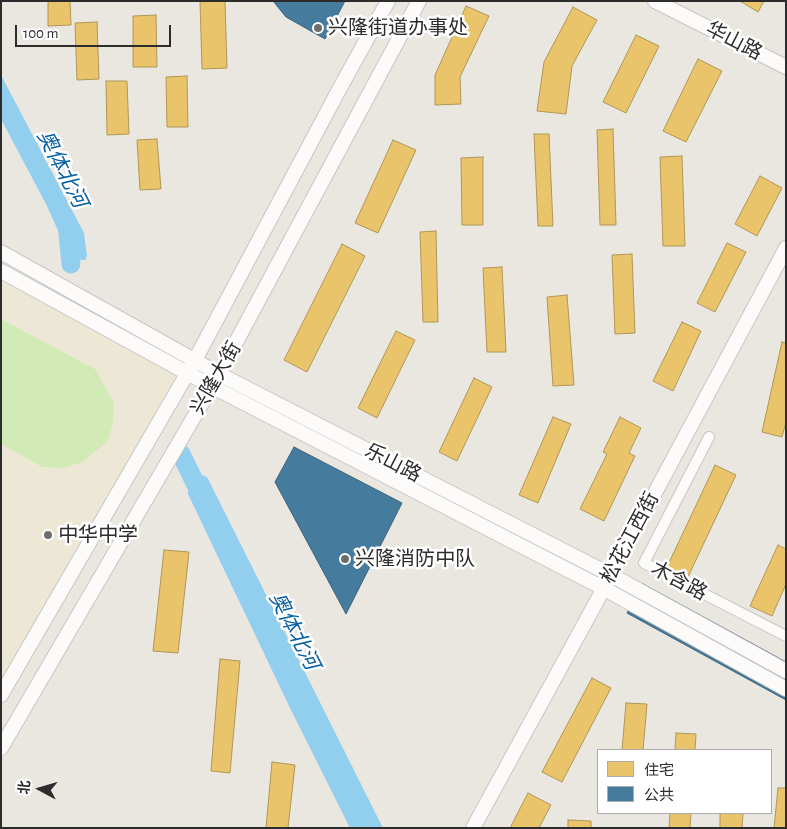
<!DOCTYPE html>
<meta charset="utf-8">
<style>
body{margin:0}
#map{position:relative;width:787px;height:829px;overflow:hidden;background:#eae7e1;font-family:"Alegreya Sans","Noto Sans SC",sans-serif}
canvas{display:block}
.frame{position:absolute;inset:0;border:2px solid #2c2c2c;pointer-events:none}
.legend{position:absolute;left:597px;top:749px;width:175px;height:65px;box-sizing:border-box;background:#fff;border:1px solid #ababab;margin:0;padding:6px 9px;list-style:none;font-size:15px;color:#2c2c2c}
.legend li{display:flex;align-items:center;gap:10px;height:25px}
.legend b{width:25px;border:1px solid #ababab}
.north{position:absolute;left:15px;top:764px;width:50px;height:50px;-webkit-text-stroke:4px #fff;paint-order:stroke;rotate:276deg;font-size:14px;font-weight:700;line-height:20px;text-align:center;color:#2c2c2c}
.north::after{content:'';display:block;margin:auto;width:18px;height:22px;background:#2c2c2c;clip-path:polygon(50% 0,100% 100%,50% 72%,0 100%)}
.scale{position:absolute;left:15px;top:25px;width:156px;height:22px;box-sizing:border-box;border:2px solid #2c2c2c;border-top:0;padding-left:6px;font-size:15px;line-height:18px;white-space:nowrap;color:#2c2c2c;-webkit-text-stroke:4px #fff;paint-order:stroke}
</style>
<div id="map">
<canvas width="787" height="829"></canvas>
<div class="frame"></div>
<ul class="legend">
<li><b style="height:14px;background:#e9c46a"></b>住宅</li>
<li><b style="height:14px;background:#457b9d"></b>公共</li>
</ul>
<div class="north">北</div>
<div class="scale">100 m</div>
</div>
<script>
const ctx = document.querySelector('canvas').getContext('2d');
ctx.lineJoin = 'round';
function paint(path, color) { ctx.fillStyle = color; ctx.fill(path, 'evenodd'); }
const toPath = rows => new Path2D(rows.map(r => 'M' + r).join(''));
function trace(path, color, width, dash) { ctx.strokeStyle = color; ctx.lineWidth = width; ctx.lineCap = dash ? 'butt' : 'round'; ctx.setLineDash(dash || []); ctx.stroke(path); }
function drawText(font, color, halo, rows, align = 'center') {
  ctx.font = font + ' "Alegreya Sans","Noto Sans SC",sans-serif'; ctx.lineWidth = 5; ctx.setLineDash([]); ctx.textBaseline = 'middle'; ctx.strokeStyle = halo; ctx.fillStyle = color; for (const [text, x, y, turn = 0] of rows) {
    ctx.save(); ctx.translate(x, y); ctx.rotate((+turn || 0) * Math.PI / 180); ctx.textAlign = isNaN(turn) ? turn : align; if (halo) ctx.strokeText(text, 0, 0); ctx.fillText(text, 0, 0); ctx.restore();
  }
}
paint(toPath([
 [1,273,190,374,1,697]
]), '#ede8d5');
paint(toPath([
 [1,319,95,369,114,403,113,422,108,441,83,462,63,468,42,467,1,444]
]), '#d2ebb6');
paint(toPath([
 [1,75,84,233,87,256,85,260,72,259,63,249,60,235,47,206,1,119],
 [189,470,207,477,383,828,350,828,291,710,188,494]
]), '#92ceee');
const homes = toPath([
 [48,1,70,1,71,25,48,26,48,1],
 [200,1,225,1,227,68,202,69,200,1],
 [740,1,764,1,758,12,740,1],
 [466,6,489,16,460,77,461,104,435,105,435,75,466,6],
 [573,7,597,20,572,66,566,114,537,111,544,62,573,7],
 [156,15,157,67,133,67,133,16,156,15],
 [97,22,99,79,77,80,75,23,97,22],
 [636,35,659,46,626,113,603,102,636,35],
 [698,59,722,71,686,142,663,131,698,59],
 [187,76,188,127,167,127,166,77,187,76],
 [106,81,127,81,129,134,107,135,106,81],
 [613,129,616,225,600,225,597,130,613,129],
 [534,134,549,134,553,226,538,226,534,134],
 [157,139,161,189,140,190,137,140,157,139],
 [393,140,416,150,378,233,355,223,393,140],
 [682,156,685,246,663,246,660,157,682,156],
 [483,157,483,225,462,225,461,158,483,157],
 [760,176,782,188,757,236,735,224,760,176],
 [436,231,438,322,423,322,420,232,436,231],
 [727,243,746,252,715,312,697,303,727,243],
 [342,244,365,256,307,372,284,360,342,244],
 [632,254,635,333,615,334,612,255,632,254],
 [502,267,506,352,487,352,483,268,502,267],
 [567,295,574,385,553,386,547,297,567,295],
 [682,322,701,331,673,391,653,381,682,322],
 [396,331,415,340,377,418,358,408,396,331],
 [782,342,786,343,786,422,782,437,762,432,782,342],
 [474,378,492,387,457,461,439,452,474,378],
 [553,417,571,424,538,503,519,495,553,417],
 [620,417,641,428,629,453,635,456,604,521,580,509,607,454,603,452,620,417],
 [715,465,736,475,687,579,666,569,715,465],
 [778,545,786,549,786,584,772,616,750,606,778,545],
 [164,550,189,552,178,653,153,651,164,550],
 [220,659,240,661,230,773,211,771,220,659],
 [592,678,611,688,562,782,542,772,592,678],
 [626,703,647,704,643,750,622,750,626,703],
 [676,733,696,734,695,750,675,750,676,733],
 [272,762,295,765,288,828,266,828,272,762],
 [778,788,786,788,786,828,774,828,778,788],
 [528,793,551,805,539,828,510,828,528,793],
 [670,813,691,813,690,828,669,828,670,813],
 [720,813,743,813,742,828,720,828,720,813],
 [568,820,591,821,591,828,568,828,568,820]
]);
paint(homes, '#e9c46a');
trace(homes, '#b09657', 1);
const public = toPath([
 [273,1,345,1,325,39,286,17,273,1],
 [294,447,402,503,346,614,275,482,294,447],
 [643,584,786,662,786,700,627,613,643,584]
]);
paint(public, '#457b9d');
trace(public, '#3e637b', 1);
trace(toPath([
 [68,233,71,264],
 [181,454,200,493]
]), '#92ceee', 19);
const street = toPath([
 [709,437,644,563,786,636]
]);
const secondary = toPath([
 [655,1,786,67],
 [1,252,219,374,611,575,786,671],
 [1,271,211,386,603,588,786,689],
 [1,695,195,360,341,86,388,1],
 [1,748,219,374,419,1],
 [473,828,611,575,786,248]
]);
trace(street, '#c7c6c6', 12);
trace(secondary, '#c7c6c6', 16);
trace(street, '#fcfbfa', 10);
trace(secondary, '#fcfbfa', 14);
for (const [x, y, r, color] of [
 [318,28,5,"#6e6d6b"],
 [48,535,5,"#6e6d6b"],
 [345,559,5,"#6e6d6b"]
]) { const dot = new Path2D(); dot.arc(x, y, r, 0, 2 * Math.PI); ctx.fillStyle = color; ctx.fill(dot); trace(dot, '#fff', 2); }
drawText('20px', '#2c2c2c', '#fff', [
 ["兴隆街道办事处",328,28],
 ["中华中学",58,535],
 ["兴隆消防中队",355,559]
], 'left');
drawText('20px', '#2c2c2c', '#fff', [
 ["华山路",734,41,27],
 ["兴隆大街",216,378,-60],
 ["乐山路",393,463,27],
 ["松花江西街",630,538,-62],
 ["木含路",679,581,28]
]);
drawText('italic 21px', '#0860a4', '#fff', [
 ["奥体北河",62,169,63],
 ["奥体北河",294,631,63]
]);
</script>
